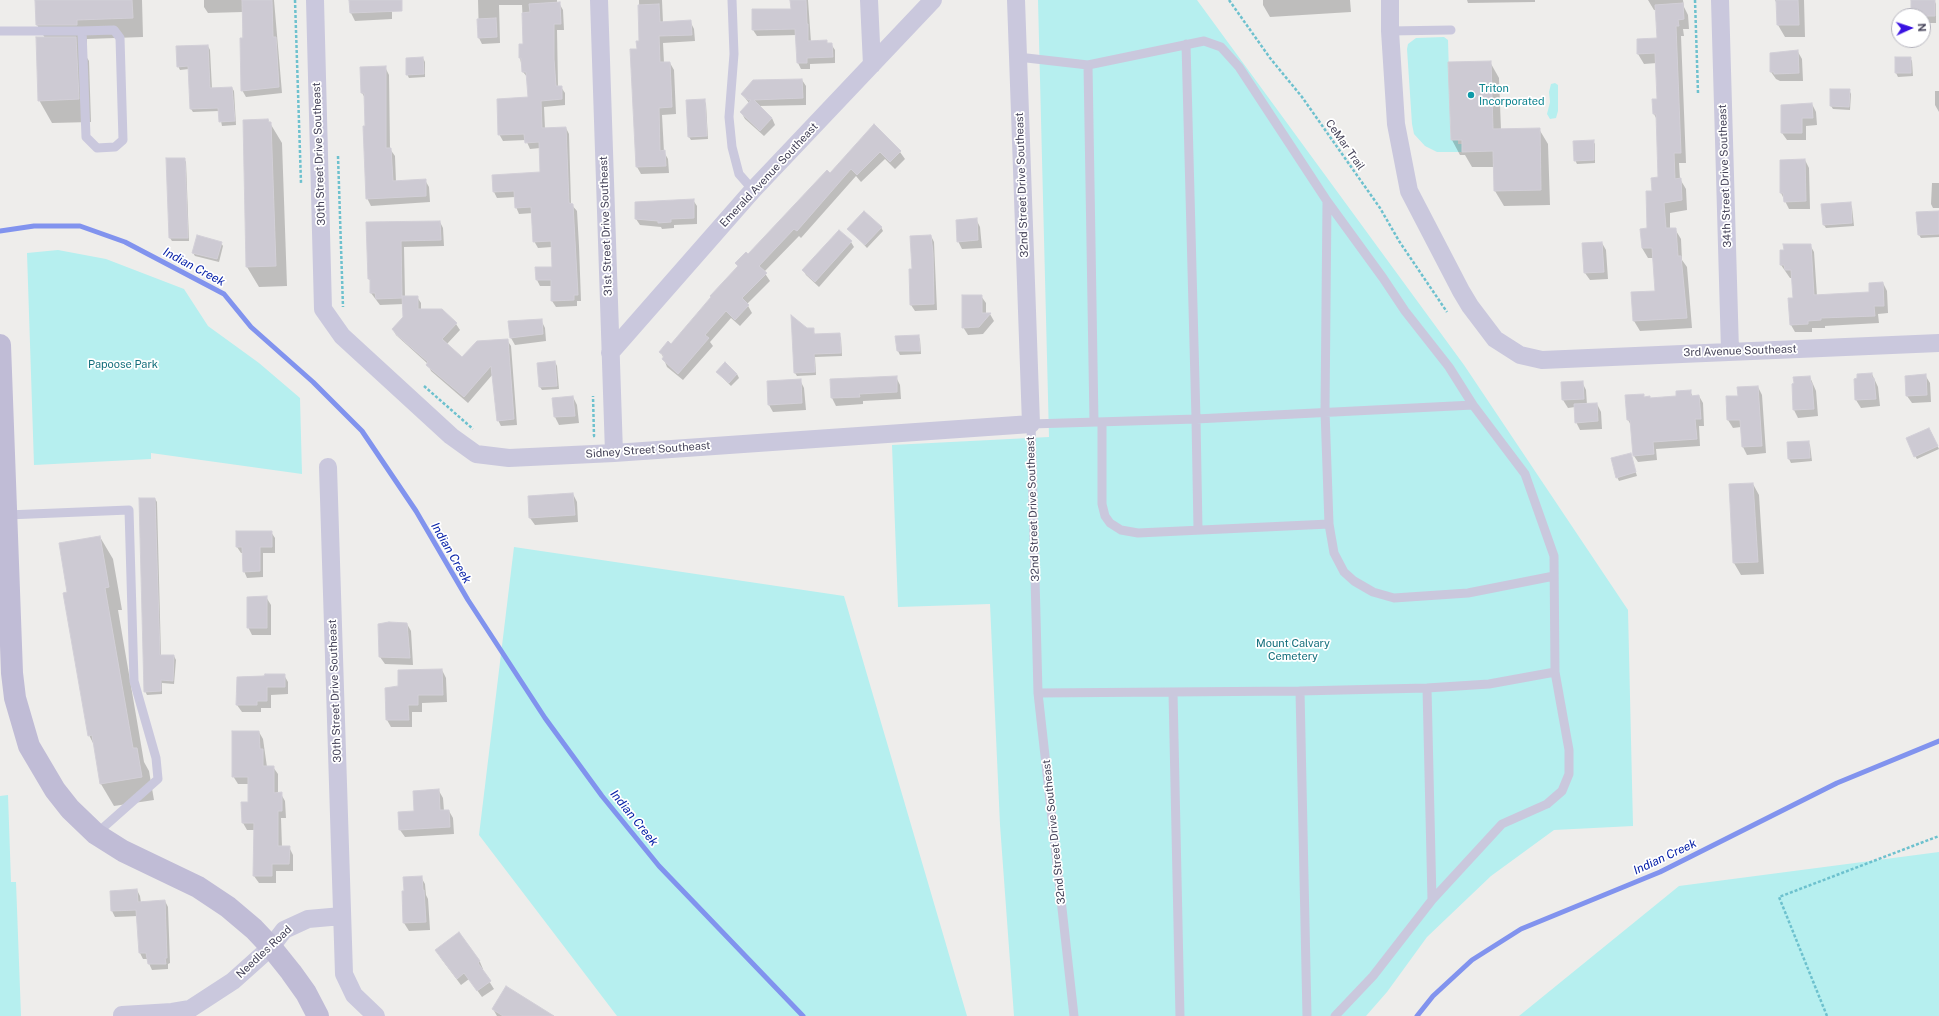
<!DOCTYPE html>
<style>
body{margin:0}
#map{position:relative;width:1939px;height:1016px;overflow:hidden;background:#eeedeb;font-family:"Public Sans",sans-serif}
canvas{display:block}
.north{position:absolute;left:1891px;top:8px;width:40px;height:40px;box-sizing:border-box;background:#fff;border:1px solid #b5b4bd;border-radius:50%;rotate:87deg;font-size:11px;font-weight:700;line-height:16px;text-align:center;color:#454359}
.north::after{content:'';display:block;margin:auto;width:14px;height:18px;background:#3912e1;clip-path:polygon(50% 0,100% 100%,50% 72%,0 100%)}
</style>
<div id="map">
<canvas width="1939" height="1016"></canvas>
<div class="north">N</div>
</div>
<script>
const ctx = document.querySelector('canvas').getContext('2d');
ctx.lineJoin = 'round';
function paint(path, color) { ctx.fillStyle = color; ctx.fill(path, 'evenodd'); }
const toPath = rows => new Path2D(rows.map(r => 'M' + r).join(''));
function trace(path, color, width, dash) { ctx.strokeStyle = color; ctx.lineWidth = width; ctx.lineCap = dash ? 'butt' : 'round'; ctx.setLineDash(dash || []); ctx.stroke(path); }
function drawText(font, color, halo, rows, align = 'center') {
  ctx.font = font + ' "Public Sans",sans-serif'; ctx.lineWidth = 3.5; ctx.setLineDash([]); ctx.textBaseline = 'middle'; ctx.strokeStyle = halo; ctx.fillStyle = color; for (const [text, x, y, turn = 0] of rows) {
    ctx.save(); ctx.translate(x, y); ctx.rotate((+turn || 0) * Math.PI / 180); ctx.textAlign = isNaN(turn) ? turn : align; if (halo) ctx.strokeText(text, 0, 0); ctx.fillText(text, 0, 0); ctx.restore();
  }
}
paint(toPath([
 [1038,0,1197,0,1464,365,1628,610,1633,826,1554,830,1491,876,1427,937,1387,992,1366,1016,1014,1016,1000,825,990,604,898,607,892,445,1049,437],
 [1444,37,1448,40,1451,140,1458,140,1458,144,1462,144,1462,152,1437,152,1425,146,1414,134,1412,124,1407,49,1408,44,1416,38],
 [1555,83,1558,85,1558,111,1556,118,1550,119,1547,114,1550,102,1549,92,1551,84],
 [58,250,106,259,184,289,208,326,259,363,300,398,302,474,151,453,151,459,34,465,27,253],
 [514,547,844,596,967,1016,617,1016,479,835],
 [8,795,11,882,16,882,21,1016,0,1016,0,796],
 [1939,852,1939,1016,1519,1016,1679,886]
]), '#b6efef');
paint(toPath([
 [36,0,142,0,143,37,87,39,87,44,79,44,89,61,91,122,52,123,39,100,45,38,37,25],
 [204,0,274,0,282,93,246,97,242,90,243,12,208,13,204,7],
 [350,0,395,0,392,8,392,19,355,21,351,13],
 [478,0,557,0,557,4,559,3,563,10,564,30,557,30,558,87,561,87,565,93,565,105,544,107,545,129,566,128,569,134,571,204,577,211,579,246,581,301,577,301,577,306,556,307,552,301,552,286,540,286,537,280,553,268,552,247,538,248,534,241,533,213,519,214,516,207,515,197,497,198,494,192,541,173,540,148,530,149,526,140,503,141,499,134,529,98,528,78,523,72,520,58,520,45,524,45,522,5,499,5,500,43,482,44,479,38],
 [639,0,662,0,663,23,690,21,694,29,695,41,663,43,664,63,670,63,674,70,676,114,662,115,664,152,668,159,669,173,641,174,637,167,638,50,640,42],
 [791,0,808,0,811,42,826,41,828,44,831,44,835,50,835,63,810,64,810,69,801,69,798,63,797,35,757,36,753,30,792,10],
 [1263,0,1350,0,1351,12,1270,17,1263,5],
 [1467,0,1535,0,1535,2,1468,3],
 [1648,0,1683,0,1684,7,1688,15,1689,29,1683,29,1684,36,1681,36,1686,163,1679,163,1680,179,1686,189,1687,210,1670,213,1670,229,1675,229,1681,239,1682,260,1687,267,1692,328,1640,331,1634,321,1632,293,1656,292,1654,258,1648,258,1642,248,1649,229,1653,192,1659,178,1657,120,1654,114,1653,100,1658,100,1657,63,1644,64,1638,54,1658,39,1657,10,1654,10],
 [1775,0,1804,0,1805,37,1785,37,1778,25,1777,4],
 [1934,0,1936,4,1936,23,1923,23,1923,16,1912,16],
 [208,46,210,50,212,89,232,88,234,91,236,125,222,126,219,111,193,112,191,109,189,69,180,70,178,66],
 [1798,52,1802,59,1803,81,1780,81,1776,79,1771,72],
 [423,58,425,62,425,77,409,78,407,74],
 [1896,58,1910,58,1912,61,1913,76,1898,77,1896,73],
 [1490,62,1499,78,1501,130,1539,129,1548,144,1550,205,1504,206,1495,191,1494,167,1472,167,1465,155,1460,155,1452,140],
 [385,67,389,75,390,149,395,156,396,182,425,180,429,187,430,202,371,206,367,198,365,98,362,93],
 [802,80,806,86,806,105,759,106,772,118,775,125,764,136,745,119,741,112,749,103,742,94],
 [1849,90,1851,94,1850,110,1833,109,1831,106],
 [1935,91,1939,91,1939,112,1935,105],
 [704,100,706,104,708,139,691,140,689,137],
 [1812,104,1816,112,1817,125,1806,126,1806,140,1787,140,1782,133],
 [270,123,282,143,287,286,259,287,247,267],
 [874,125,900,152,905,159,895,169,885,159,861,182,856,176,801,238,799,236,764,272,770,281,747,304,752,313,740,326,731,318,710,342,713,346,683,380,667,367,661,352,671,345,738,267,736,263,748,256,830,174],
 [1593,141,1595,144,1595,163,1577,164,1575,160],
 [167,159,184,159,186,162,189,241,172,241,170,238],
 [1805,160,1809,168,1810,209,1789,209,1781,193],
 [1932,183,1939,183,1939,208,1933,208,1931,204],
 [693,200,697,206,697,224,674,225,674,228,662,229,661,227,640,225,636,219],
 [1850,203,1852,207,1854,226,1826,228,1824,225],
 [1939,212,1939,237,1921,238,1919,235],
 [976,219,980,227,982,248,962,249,958,241],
 [440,222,443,228,444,246,404,247,405,297,417,297,421,303,421,310,441,310,456,324,460,330,447,344,462,358,507,340,511,346,517,425,501,426,498,420,493,374,468,403,431,371,428,364,396,335,393,329,404,317,404,304,380,305,371,293,371,282,369,279,367,223],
 [881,227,883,231,867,248,849,229],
 [931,236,934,242,937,310,915,311,911,305,910,270,913,270],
 [851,242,854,247,819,287,806,275,803,270],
 [221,243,223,246,219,262,195,256,193,253],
 [1602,243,1606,250,1608,279,1590,280,1585,273],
 [1810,245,1814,252,1817,296,1870,293,1883,283,1887,291,1888,313,1878,314,1879,323,1825,326,1825,328,1812,328,1812,332,1795,332,1791,325,1794,299,1793,278,1790,278,1781,265],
 [981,296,986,303,986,314,990,314,994,321,983,334,968,335,963,327],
 [792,317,806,329,813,329,815,335,839,334,841,338,842,356,815,357,816,375,797,376,795,373],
 [541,320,545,328,546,341,515,345,511,338],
 [918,336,920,339,921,354,900,355,898,351,896,337],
 [555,362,557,366,559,389,542,390,540,387,538,364],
 [717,372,737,374,739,378,731,386],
 [1872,374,1878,387,1880,406,1861,408,1856,400,1855,380],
 [1925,375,1930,383,1931,402,1912,403,1907,396],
 [896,377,900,385,901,399,863,401,863,404,836,406,832,398,831,380],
 [1810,377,1816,391,1818,416,1798,418,1794,410],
 [800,380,804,388,806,410,773,412,769,405],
 [1582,382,1586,390,1587,405,1597,404,1601,412,1602,429,1580,430,1576,422,1575,407,1568,408,1563,400,1562,383],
 [1758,387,1762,395,1766,453,1747,455,1743,447,1741,427,1733,428,1728,420,1727,397,1739,397],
 [1690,391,1693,397,1699,396,1703,403,1704,426,1699,426,1700,446,1656,449,1657,460,1638,462,1634,456,1631,425,1628,420,1643,395,1645,398,1650,399,1678,397],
 [573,397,577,405,579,423,559,425,555,417,553,399],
 [1931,432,1939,449,1917,459,1915,456],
 [1808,442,1810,445,1812,461,1791,463,1789,459,1788,443],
 [1630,454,1637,476,1619,481,1617,477],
 [1753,484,1759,495,1764,574,1741,575,1734,563,1730,485],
 [573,494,577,502,578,522,535,525,530,518],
 [155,499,157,502,161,656,174,656,176,660,174,684,162,683,162,694,147,695,145,691],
 [271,532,275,538,275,553,263,553,263,577,247,578,244,571,244,553,241,553,237,547],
 [100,537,113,559,122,610,118,610,144,762,149,771,154,800,114,806,101,784,94,745,89,735,68,593],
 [266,597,271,605,271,635,252,635,248,627],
 [407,624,411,631,413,665,385,664,380,657],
 [442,670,446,678,447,702,422,703,422,712,412,712,412,727,391,727,387,720,399,687],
 [284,675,288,682,288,694,271,695,271,708,261,708,261,712,242,712,237,705,238,677],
 [259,732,263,739,267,767,273,767,278,774,278,794,281,794,285,801,286,818,281,818,282,847,289,847,293,855,293,871,276,871,276,883,259,883,254,876,255,830,247,830,243,823,249,803,249,784,238,784,233,776],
 [439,791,443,798,444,811,449,811,453,818,454,834,405,837,400,830,415,812],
 [421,877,425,884,426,895,428,899,430,930,409,931,404,923,403,892,405,892],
 [137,890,140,896,141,903,165,901,168,907,170,963,168,964,168,969,152,970,147,959,143,959,140,953,138,916,115,917,112,911,111,892],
 [459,933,480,962,483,969,482,970,494,989,482,997,469,979,461,985,440,957],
 [493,1009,552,1016,497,1016]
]), '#0003');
trace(toPath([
 [0,231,34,226,80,226,125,242,224,294,251,327,313,382,362,431,416,511,468,600,545,718,602,796,659,866,803,1016],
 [1417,1016,1433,996,1472,960,1521,929,1660,872,1837,783,1939,741]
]), '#8193ee', 5);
const building = toPath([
 [35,0,132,0,133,18,77,20,77,25,36,25,35,0],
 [242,0,272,0,273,37,276,37,279,87,241,91,240,38,243,38,242,0],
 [349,0,402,0,402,11,350,13,349,0],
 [790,0,806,0,807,24,808,24,808,41,827,40,827,43,832,43,833,57,807,58,807,63,797,63,795,29,752,30,752,9,791,9,790,0],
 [1776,0,1798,0,1799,25,1777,25,1776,0],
 [1911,0,1935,0,1935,16,1911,16,1911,0],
 [560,2,561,24,554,24,554,59,556,86,562,86,562,99,541,101,542,128,566,127,569,203,573,204,578,295,574,295,574,300,551,301,551,280,536,280,535,267,552,267,551,241,533,242,531,207,515,208,514,191,493,192,492,175,540,172,539,142,525,143,524,134,498,135,497,99,528,97,526,72,522,72,521,58,519,58,519,44,523,44,522,13,530,12,529,4,560,2],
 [1683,3,1684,19,1678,20,1679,26,1676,26,1681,153,1674,153,1675,179,1681,178,1682,200,1664,203,1666,228,1676,228,1678,256,1681,256,1687,318,1633,321,1631,292,1655,291,1652,248,1642,248,1640,229,1647,228,1646,191,1652,191,1651,178,1658,177,1656,114,1653,114,1652,99,1657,99,1655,53,1637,54,1637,39,1657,38,1655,5,1683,3],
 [659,4,660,22,691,20,692,35,659,36,660,62,670,62,672,107,659,108,660,151,665,150,666,166,636,167,630,49,637,49,636,41,639,41,638,5,659,4],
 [496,18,497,37,478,38,477,19,496,18],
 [36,37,76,37,79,99,38,101,36,37],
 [208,45,210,88,232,87,235,121,219,122,218,108,190,109,188,66,177,67,176,46,208,45],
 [1798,50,1799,73,1774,74,1774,72,1770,72,1770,53,1798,50],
 [423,57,424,74,406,75,406,58,423,57],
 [1895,57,1911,57,1911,73,1895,73,1895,57],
 [1491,61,1493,129,1540,128,1541,190,1494,191,1493,151,1462,152,1462,140,1451,140,1448,62,1491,61],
 [386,66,386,148,391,148,393,181,426,179,426,196,366,199,363,126,365,126,364,93,361,93,360,67,386,66],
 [802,79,803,98,754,100,772,118,760,131,740,112,751,100,748,100,741,94,753,80,802,79],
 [1830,89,1850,89,1849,107,1830,106,1830,89],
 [705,99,707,136,688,137,686,100,705,99],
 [1812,103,1813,118,1802,118,1802,133,1781,133,1781,105,1812,103],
 [268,119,269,122,271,122,276,266,246,267,243,120,268,119],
 [874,124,901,151,890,162,880,152,857,175,851,169,797,231,794,229,759,266,767,273,742,298,749,305,735,320,726,311,705,335,709,338,678,374,662,359,664,356,659,352,668,341,671,344,711,297,710,296,738,266,735,263,746,252,748,254,827,170,830,173,874,124],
 [1594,140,1594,160,1574,161,1573,141,1594,140],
 [166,158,185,158,188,238,169,238,166,158],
 [1805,159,1806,201,1784,202,1783,193,1780,193,1780,160,1805,159],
 [694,199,694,218,671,219,671,222,658,223,658,221,635,219,635,202,694,199],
 [1851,202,1852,223,1823,225,1821,204,1851,202],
 [864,211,882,227,865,245,847,229,864,211],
 [1939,211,1939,234,1918,235,1916,212,1939,211],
 [977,218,978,240,957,242,956,220,977,218],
 [440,221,441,240,401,241,402,298,376,299,375,293,370,293,370,279,368,279,366,222,440,221],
 [839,230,852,241,815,282,802,270,839,230],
 [197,235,222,242,217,259,192,253,197,235],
 [930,235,931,235,933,253,934,304,910,305,909,269,912,269,910,236,930,235],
 [1602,242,1604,272,1584,273,1582,243,1602,242],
 [1783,244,1811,244,1814,295,1869,292,1869,283,1883,282,1884,306,1874,306,1875,316,1821,318,1821,320,1808,321,1808,324,1790,325,1788,298,1793,298,1791,270,1785,270,1784,265,1780,265,1780,250,1784,250,1783,244],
 [962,295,982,295,982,313,991,313,979,327,962,328,962,295],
 [402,296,418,296,418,309,442,309,457,323,442,339,462,357,477,341,508,339,514,419,497,421,491,366,464,397,426,365,428,362,397,335,392,329,403,317,402,296],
 [791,315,807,328,814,328,814,334,840,333,841,353,814,354,815,372,794,373,791,315],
 [542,319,543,334,510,338,508,321,542,319],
 [919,335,920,351,897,351,895,336,919,335],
 [555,361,557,386,539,387,537,363,555,361],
 [725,362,737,374,729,383,716,372,725,362],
 [1872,373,1872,378,1874,378,1876,399,1855,400,1854,379,1857,378,1857,374,1872,373],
 [1926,374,1927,395,1906,396,1905,376,1926,374],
 [897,376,897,392,859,394,860,397,831,398,830,379,897,376],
 [1810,376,1811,383,1812,383,1814,409,1793,410,1792,384,1794,383,1793,377,1810,376],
 [801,379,802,403,768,405,767,381,801,379],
 [1583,381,1584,399,1562,400,1561,382,1583,381],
 [1758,386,1762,446,1742,447,1740,420,1727,420,1726,396,1738,396,1737,387,1758,386],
 [1691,390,1691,396,1699,395,1701,419,1695,419,1697,439,1653,442,1654,454,1633,456,1630,420,1627,420,1625,395,1644,394,1644,397,1650,396,1650,398,1676,396,1676,391,1691,390],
 [573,396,575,416,554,417,552,398,573,396],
 [1597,403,1598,421,1575,423,1574,404,1597,403],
 [1929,428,1938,446,1914,457,1906,438,1929,428],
 [1809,441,1810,458,1788,459,1787,442,1809,441],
 [1631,453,1636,472,1616,478,1611,458,1631,453],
 [1753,483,1758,562,1733,563,1729,484,1753,483],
 [573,493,575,515,529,518,528,496,573,493],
 [139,498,155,498,160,655,174,655,173,681,161,680,161,691,144,692,139,498],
 [236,531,272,531,272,547,260,547,260,571,243,572,242,547,236,547,236,531],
 [100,536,109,587,105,588,133,748,137,748,142,777,100,784,92,735,88,736,63,593,67,592,59,543,100,536],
 [267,596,267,628,247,628,247,597,267,596],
 [389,622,407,623,410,658,379,657,378,624,389,622],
 [442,669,443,695,418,695,418,705,408,705,409,720,386,720,385,688,398,686,398,670,442,669],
 [265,674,285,674,285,687,267,687,267,701,257,701,257,705,236,705,237,677,264,676,265,674],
 [232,731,259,731,260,749,263,749,263,766,274,766,274,793,282,792,282,811,278,811,278,846,290,846,289,864,272,864,272,876,253,876,254,823,242,823,241,802,248,802,248,777,232,777,232,731],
 [439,789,440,810,449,810,450,827,399,830,398,812,414,811,413,791,439,789],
 [422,876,423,890,424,890,426,922,403,923,402,891,404,891,403,877,422,876],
 [137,889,138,902,165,900,167,958,165,958,166,964,148,964,146,953,139,953,136,910,111,911,110,891,137,889],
 [459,932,480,961,478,963,491,981,477,991,464,973,457,979,435,950,459,932],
 [506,986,554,1016,503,1016,492,1009,506,986]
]);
paint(building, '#cdcad3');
trace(building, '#d2cfd7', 1);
trace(toPath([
 [295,0,301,183],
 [1229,0,1270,58,1302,97,1380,208,1399,241,1447,312],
 [1695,0,1698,93],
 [338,156,343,307],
 [424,386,473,429],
 [593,436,594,436,593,396],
 [1827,1016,1779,897,1939,836]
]), '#6dc1ce', 2.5, [3, 2]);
trace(toPath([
 [732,0,734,54,729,117,732,147,739,174,753,190],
 [0,31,82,31,114,30,120,38,123,140,115,147,97,148,86,137,82,31],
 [1390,31,1451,30],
 [1186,44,1196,419,1198,530],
 [1018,57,1088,65,1204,41,1221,47,1239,67,1327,201,1383,278,1405,311,1449,367,1473,405],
 [1088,65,1094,422],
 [1327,201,1325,411,1329,524,1334,553,1344,572,1354,581,1373,592,1394,598,1468,593,1554,576],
 [1102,422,1102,504,1105,516,1110,523,1121,530,1138,533,1329,524],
 [7,515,129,510,134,681,156,758,158,779,96,834],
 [1300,691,1307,1016],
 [1173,692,1180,1016],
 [1038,693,1300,691,1427,688,1489,684,1555,672],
 [1074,1016,1038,693,1031,424,1196,419,1473,405,1525,474,1554,556,1555,672,1569,750,1569,774,1562,791,1547,804,1502,824,1432,900],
 [1335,1016,1373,976,1432,900,1427,688]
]), '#cac8dd', 9);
trace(toPath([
 [315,0,323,309,342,336,451,436,476,454,509,458,614,453,1031,424,1016,0],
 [599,0,614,453],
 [869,0,872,65],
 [1390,0,1390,31,1396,124,1409,191,1461,291,1470,306,1495,339,1520,355,1542,360,1939,343],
 [1720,0,1730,351],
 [610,353,753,190,933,0],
 [328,467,344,974,354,995,376,1016],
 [122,1015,172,1012,190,1009,233,981,271,947,284,930,308,919,342,916]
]), '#cac8dd', 18);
trace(toPath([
 [0,345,12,673,15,698,29,746,55,790,70,809,96,834,123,851,198,887,228,907,254,929,271,947,291,972,306,993,318,1016]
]), '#c0bcd6', 22);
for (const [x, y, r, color] of [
 [1471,95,4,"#0f9aa8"]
]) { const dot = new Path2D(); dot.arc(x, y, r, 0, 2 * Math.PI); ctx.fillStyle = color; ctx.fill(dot); trace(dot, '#fff', 1.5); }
drawText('11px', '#0d838f', '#fff', [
 ["Triton",1479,89],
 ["Incorporated",1479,102]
], 'left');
drawText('11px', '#454359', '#fff', [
 ["CeMar Trail",1345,145,55],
 ["30th Street Drive Southeast",319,154,-92],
 ["Emerald Avenue Southeast",769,175,-47],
 ["34th Street Drive Southeast",1725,176,-92],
 ["32nd Street Drive Southeast",1022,185,-92],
 ["31st Street Drive Southeast",606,226,-92],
 ["3rd Avenue Southeast",1740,351,-2],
 ["Sidney Street Southeast",648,450,-4],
 ["32nd Street Drive Southeast",1033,509,-92],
 ["30th Street Drive Southeast",335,691,-92],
 ["32nd Street Drive Southeast",1054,832,-96],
 ["Needles Road",264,952,-43]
]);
drawText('11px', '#136e7b', '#fff', [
 ["Papoose Park",123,365],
 ["Mount Calvary",1293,644],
 ["Cemetery",1293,657]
]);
drawText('italic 12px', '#0721a8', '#fff', [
 ["Indian Creek",194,267,28],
 ["Indian Creek",451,553,60],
 ["Indian Creek",634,818,51],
 ["Indian Creek",1665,857,-25]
]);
</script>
